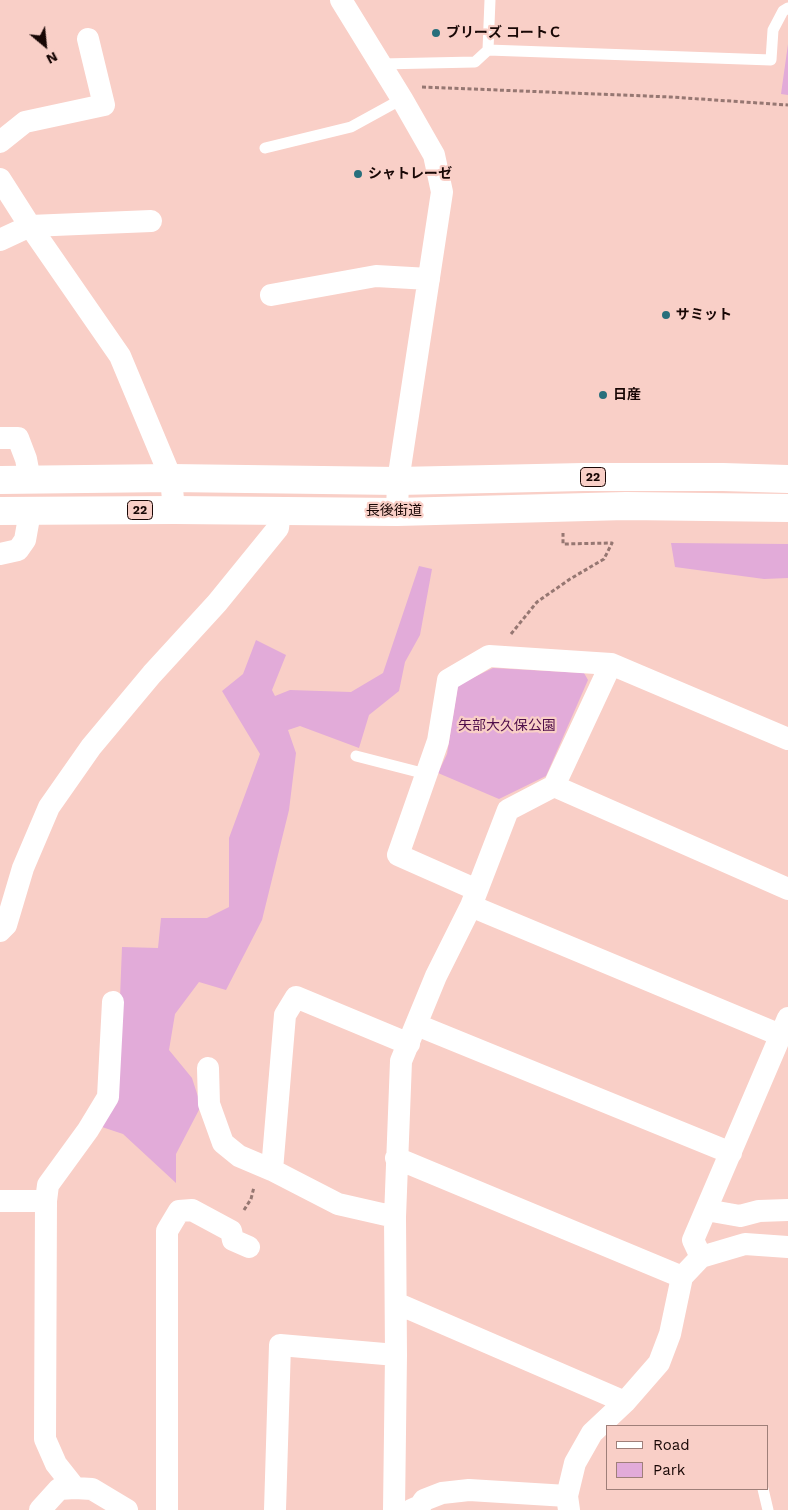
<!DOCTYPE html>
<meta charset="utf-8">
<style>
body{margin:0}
#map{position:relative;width:788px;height:1510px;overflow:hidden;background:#f9cfc7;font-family:"Work Sans",sans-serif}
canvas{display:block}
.legend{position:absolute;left:606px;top:1425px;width:162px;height:65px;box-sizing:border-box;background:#f9cfc7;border:1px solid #9f7f79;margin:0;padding:6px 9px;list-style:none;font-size:15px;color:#180705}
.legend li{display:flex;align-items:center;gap:10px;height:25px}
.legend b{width:25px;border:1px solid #9f7f79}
.north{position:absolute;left:20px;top:20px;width:50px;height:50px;-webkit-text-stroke:4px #f9cfc7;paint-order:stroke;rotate:152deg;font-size:14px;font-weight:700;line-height:20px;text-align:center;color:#180705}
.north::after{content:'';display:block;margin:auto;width:18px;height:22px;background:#180705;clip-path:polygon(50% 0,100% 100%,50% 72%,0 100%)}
</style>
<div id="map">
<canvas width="788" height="1510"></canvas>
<ul class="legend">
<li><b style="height:6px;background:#fff"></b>Road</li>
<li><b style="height:14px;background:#e2abd9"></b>Park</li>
</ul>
<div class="north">N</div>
</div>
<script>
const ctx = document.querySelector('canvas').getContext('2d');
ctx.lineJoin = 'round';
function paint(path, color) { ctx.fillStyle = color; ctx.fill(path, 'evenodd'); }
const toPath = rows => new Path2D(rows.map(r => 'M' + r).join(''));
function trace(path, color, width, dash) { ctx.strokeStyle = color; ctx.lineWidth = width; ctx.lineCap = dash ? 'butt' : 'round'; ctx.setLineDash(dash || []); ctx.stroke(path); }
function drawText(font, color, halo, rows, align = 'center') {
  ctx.font = font + ' "Work Sans","Noto Sans JP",sans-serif'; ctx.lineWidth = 4.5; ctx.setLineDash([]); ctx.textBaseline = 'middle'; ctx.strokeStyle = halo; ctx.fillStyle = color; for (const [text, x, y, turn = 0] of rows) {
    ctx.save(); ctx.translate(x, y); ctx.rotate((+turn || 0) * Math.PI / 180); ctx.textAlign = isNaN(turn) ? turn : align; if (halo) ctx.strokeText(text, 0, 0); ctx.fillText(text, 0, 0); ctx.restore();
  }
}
paint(toPath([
 [788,44,788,95,781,94],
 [671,543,788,544,788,578,764,579,675,567],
 [419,566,432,569,420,635,405,662,399,691,369,715,359,748,300,726,288,730,296,753,289,810,262,920,226,990,199,982,175,1014,169,1050,192,1078,201,1106,176,1154,176,1183,123,1134,102,1127,116,1099,122,947,158,948,161,918,207,918,229,907,229,838,260,754,222,691,243,674,256,640,286,655,272,690,275,696,290,690,351,692,383,673],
 [493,668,584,673,588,680,546,776,499,799,438,773,447,754,458,685]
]), '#e2abd9');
trace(toPath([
 [422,87,671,97,788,105],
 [511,634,537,602,570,579,604,559,612,543,563,544,563,533],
 [244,1210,251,1199,254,1187]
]), '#967772', 3, [4, 2.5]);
trace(toPath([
 [488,50,771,60,773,30,783,11,788,8],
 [381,64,475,62,488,50,490,0],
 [265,148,351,127,402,99],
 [356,756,426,774],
 [763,1489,768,1510]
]), '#fff', 11);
trace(toPath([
 [341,0,402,99,434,155,442,192,398,481,397,512],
 [0,142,25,122,104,105,88,39],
 [0,179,30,226,120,356,171,478,174,510],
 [0,240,30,226,151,221],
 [271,295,376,276,429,279],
 [0,438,18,438,26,459,30,480],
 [0,554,18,550,25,540,30,512],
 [554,786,611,664,788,739],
 [477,890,398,855,438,741,448,680,489,656,611,664],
 [471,906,780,1035],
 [0,931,6,925,23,868,49,807,91,747,152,674,217,603,278,528,280,511],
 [417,1025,731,1153],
 [208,1068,209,1104,223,1143,239,1156,272,1170],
 [396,1158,682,1277],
 [0,1201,46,1201],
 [706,1210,740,1216,759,1211,788,1210],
 [395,1217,338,1204,272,1170,285,1015,296,997,409,1044],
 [701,1257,693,1240,788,1018],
 [396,1303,625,1402],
 [75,1488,56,1464,45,1439,46,1201,48,1185,88,1130,108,1097,113,1002],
 [40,1510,59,1489,75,1488,92,1489,127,1510],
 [167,1510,167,1231,179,1211,192,1210,231,1231,233,1240,249,1247],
 [275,1510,280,1345,396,1355],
 [394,1510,396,1355,395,1217,401,1061,436,976,471,906,508,810,554,786,788,889],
 [411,1510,420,1506,424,1500,442,1493,469,1490,567,1496],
 [569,1510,567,1496,575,1463,592,1433,625,1402,659,1363,670,1334,682,1277,701,1257,745,1244,788,1247]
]), '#fff', 22);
trace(toPath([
 [0,480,171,478,398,481,583,477,723,477,788,479],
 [0,511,174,510,397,512,626,506,788,508]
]), '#fff', 28);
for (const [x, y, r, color] of [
 [436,33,5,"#286f7c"],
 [358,174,5,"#286f7c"],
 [666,315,5,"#286f7c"],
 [603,395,5,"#286f7c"]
]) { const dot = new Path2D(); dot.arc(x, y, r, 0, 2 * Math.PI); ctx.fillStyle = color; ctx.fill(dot); trace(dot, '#f9cfc7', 2); }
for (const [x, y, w] of [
 [593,477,25],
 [140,510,25]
]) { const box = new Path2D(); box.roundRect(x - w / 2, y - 9.5, w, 19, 4); ctx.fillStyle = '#f9cfc7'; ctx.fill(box); trace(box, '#180705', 1); }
drawText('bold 12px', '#180705', null, [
 ["22",593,477],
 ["22",140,510]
]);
drawText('bold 14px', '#180705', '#f9cfc7', [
 ["ブリーズ コートＣ",446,33],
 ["シャトレーゼ",368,174],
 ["サミット",676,315],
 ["日産",613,395]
], 'left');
drawText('14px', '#180705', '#f9cfc7', [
 ["長後街道",394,511]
]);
drawText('14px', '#4f0e4a', '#f9cfc7', [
 ["矢部大久保公園",507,726]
]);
</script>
